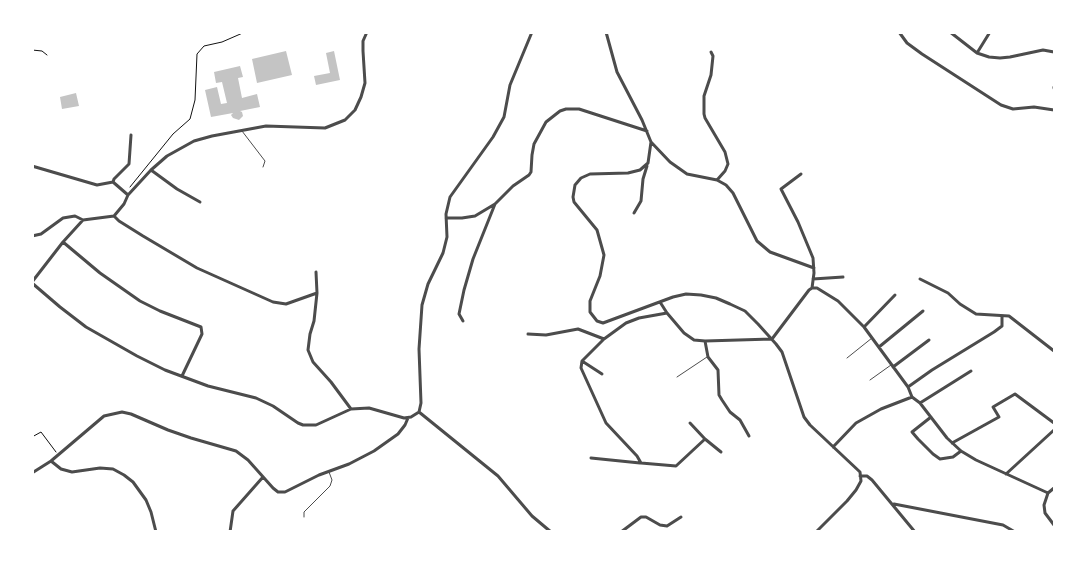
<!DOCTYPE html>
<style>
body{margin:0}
#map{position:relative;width:1087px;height:564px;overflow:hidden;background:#fff;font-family:"Titillium Web",sans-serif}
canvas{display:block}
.frame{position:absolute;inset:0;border:34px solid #fff;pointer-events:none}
</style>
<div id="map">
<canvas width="1087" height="564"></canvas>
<div class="frame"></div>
</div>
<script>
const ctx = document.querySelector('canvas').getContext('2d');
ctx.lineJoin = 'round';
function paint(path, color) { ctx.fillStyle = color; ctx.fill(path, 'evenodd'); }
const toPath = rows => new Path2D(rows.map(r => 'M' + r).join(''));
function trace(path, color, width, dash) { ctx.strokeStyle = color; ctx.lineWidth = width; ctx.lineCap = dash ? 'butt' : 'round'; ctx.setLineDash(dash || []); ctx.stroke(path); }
paint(toPath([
 [286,51,292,75,257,83,252,59],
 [334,51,340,80,316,85,314,76,330,73,326,53],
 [240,66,243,77,238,78,242,98,257,94,260,107,240,111,242,112,243,116,239,120,233,118,231,115,233,113,211,117,205,90,217,87,221,104,227,103,222,82,216,83,214,72],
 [76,93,79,106,62,109,60,97]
]), '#c4c4c4');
trace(toPath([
 [32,50,42,51,47,55],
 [130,187,173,134,190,119,195,100,197,54,204,46,222,42,245,32],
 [32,437,41,432,56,452]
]), '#111', 1);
trace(toPath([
 [242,131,265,161,263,167],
 [847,358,872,338],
 [677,377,707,357],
 [870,380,891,365],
 [304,517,304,512,330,486,332,480,329,472]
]), '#4c4c4c', 1);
trace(toPath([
 [606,32,617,72,642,120,651,142,670,162,687,174,717,180,726,185,733,193,757,241,770,252,814,268],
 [899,32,907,43,922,54,1001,105,1013,109,1034,107,1054,110],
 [950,32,977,53,989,57,1000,58,1010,57,1043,50,1054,52],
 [711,52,713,56,711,75,704,96,704,114,705,118,725,152,728,164,725,171,717,180],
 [977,53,990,32],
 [1054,87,1054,88],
 [651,142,648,163,640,170,628,173,590,174,581,178,575,185,573,197,574,202,597,230,604,255,600,276,590,301,590,312,597,321,603,323,673,297,686,294,701,295,716,298,730,304,745,311,758,324,776,344,782,352,804,417,810,425,860,472,861,481,856,490,847,501,816,532],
 [32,166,97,185,113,182],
 [151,170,177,189,200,202],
 [801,174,781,189,798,222,813,258,814,273,812,288],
 [128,195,113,182,114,179,129,164,131,135],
 [634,213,641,201,643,179,647,166],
 [114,216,119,221,143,236,197,268,273,302,286,304,317,293],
 [446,218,462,218,475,216,495,204,513,186,529,175,531,172,532,155,534,144,546,122,560,111,566,109,579,109,647,131],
 [32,236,41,234,63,218,75,216,83,220,114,216,124,204,128,195,151,170,167,156,194,141,212,136,266,126,325,128,345,120,355,110,361,97,365,83,363,51,363,41,367,32],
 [63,242,100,273,140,301,160,311,201,327,202,334,182,376],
 [316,272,317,293,314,321,310,334,308,350,313,362,331,382,351,409],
 [813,279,843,277],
 [920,279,948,293,960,304,976,314,1009,316,1054,351],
 [32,282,63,242,83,220],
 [32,283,60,307,86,327,137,356,165,370,208,386,256,398,273,406,298,423,303,425,316,425,351,409,369,408,404,418,411,417,419,412],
 [812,288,817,288,838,301,864,327,908,387,912,397,920,403,947,438,961,451,976,460,1048,493],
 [660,302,667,313,684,333,694,340,705,341,708,357,718,370,719,395,722,400,730,412,740,420,749,436],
 [667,313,639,318,626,323,604,339,582,361,581,368,606,423,637,456,641,463,676,466,705,439,721,452],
 [463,321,459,314,464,290,473,259,495,204],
 [864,327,895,295],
 [528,334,546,335,578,329,604,339],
 [705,341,772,339,809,290,812,288],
 [879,347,923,311],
 [582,361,602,374],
 [893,367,929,340],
 [908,387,932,370,994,332,1002,326,1002,316],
 [920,403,971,371],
 [419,412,421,403,419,349,422,305,428,284,443,253,447,237,446,214,450,197,493,137,504,117,510,85,532,32],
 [419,412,498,476,532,516,551,532],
 [931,417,912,432,918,439,933,454,940,459,953,457,961,451],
 [690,423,705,439],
 [952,443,999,417,993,407,1015,394,1054,423],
 [833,447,856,423,881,409,912,397],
 [591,458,640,463],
 [51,461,61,469,72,472,100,468,113,469,124,475,133,482,146,500,151,512,156,532],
 [32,473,51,461,104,416,122,412,131,414,168,430,191,438,236,451,248,460,273,488,278,492,285,492,319,475,349,464,374,451,398,434,405,425,408,418],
 [1006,474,1054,430],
 [860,476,867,476,872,480,915,532],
 [1048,493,1044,505,1045,513,1054,525],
 [1048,493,1054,488],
 [894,504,1003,525,1015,532],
 [230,532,233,511,263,477],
 [621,532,641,517,646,517,660,525,667,526,681,517]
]), '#4c4c4c', 3);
</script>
